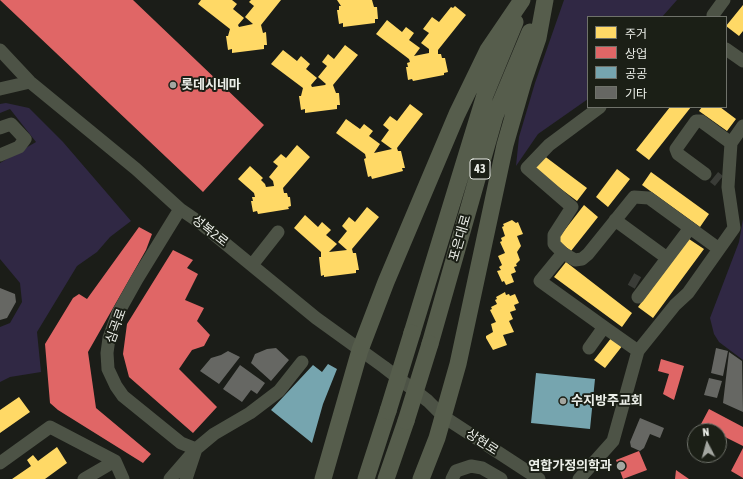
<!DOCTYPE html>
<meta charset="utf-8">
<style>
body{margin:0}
#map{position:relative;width:743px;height:479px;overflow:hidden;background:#1b1d18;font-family:"Asap Condensed","Noto Sans KR",sans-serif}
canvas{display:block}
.legend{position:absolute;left:587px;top:16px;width:140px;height:92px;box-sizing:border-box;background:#1b1f16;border:1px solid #6f726a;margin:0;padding:5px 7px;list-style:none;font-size:12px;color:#ecefe9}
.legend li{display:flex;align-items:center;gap:8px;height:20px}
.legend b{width:20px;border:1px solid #6f726a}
.north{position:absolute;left:687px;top:423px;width:40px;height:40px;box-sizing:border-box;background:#1b1f16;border:1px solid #6f726a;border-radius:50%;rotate:354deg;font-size:11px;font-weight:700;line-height:16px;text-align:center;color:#ecefe9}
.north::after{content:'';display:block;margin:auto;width:14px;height:18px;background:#a3a6a0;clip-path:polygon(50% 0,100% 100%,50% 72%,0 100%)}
</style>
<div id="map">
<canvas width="743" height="479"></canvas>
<ul class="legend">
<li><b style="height:11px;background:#ffd966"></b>주거</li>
<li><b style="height:11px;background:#e06666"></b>상업</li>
<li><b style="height:11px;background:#76a5af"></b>공공</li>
<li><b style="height:11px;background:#666763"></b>기타</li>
</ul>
<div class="north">N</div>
</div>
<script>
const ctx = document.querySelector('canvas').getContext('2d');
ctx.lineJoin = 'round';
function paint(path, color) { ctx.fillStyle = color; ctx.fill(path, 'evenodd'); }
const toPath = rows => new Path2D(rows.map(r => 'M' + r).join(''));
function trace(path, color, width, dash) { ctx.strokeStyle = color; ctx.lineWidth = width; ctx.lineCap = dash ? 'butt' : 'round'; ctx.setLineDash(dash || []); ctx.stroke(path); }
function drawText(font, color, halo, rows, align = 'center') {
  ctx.font = font + ' "Asap Condensed","Noto Sans KR",sans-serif'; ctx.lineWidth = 4; ctx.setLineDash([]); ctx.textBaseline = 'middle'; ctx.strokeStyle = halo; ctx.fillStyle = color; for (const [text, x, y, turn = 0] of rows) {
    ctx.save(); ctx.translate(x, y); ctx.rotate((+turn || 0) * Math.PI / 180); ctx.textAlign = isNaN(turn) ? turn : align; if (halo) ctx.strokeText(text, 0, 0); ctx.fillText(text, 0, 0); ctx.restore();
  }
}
paint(toPath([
 [564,0,677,0,662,17,588,17,588,99,538,134,516,166,519,137,535,83],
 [6,103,29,108,63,142,131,221,110,237,97,252,77,266,37,332,41,372,10,377,0,382,0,327,10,323,22,302,20,283,0,259,0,163,36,142,10,109,0,113,0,104],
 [743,219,743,360,719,342,714,334,710,318,739,242]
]), '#302844');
paint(toPath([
 [201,0,232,0,237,4,233,9,244,18,238,25,239,27,253,24,245,17,254,6,249,2,251,0,281,0,261,25,263,33,266,32,267,45,264,45,264,49,232,53,232,49,228,50,226,36,228,36,230,29,198,4],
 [337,0,372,0,374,7,377,7,378,19,375,19,375,23,343,27,343,23,339,24,337,10,339,10,339,6,341,6],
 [743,5,743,31,739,36,726,26],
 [455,6,466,15,438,50,438,54,441,54,442,58,445,58,448,72,444,73,444,75,413,81,412,79,408,80,406,67,408,67,407,63,410,62,409,59,376,34,387,20,402,32,406,27,414,33,409,40,420,48,414,56,429,53,429,49,421,43,429,33,423,29,432,17,439,22,451,7,453,8],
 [345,45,358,55,333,85,336,93,339,93,340,105,337,105,337,109,305,113,305,109,301,110,299,96,301,96,303,88,271,64,283,50,297,61,301,56,310,64,306,69,317,78,311,85,312,87,325,85,326,84,318,77,327,66,322,62,328,54,334,59],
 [410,104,423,114,397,148,398,151,401,151,405,168,402,168,403,171,372,179,371,176,368,177,364,159,366,158,365,154,336,133,346,119,360,129,364,124,373,131,369,136,380,144,374,153,392,149,381,141,389,130,383,125,390,116,397,121],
 [670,107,691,107,649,160,636,150],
 [702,107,720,107,736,119,727,131,699,111],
 [297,145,310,157,283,188,284,193,287,193,288,197,290,197,291,206,288,207,289,209,258,214,257,211,253,212,251,201,253,201,252,197,255,197,254,193,238,179,250,166,263,178,261,180,265,184,266,187,274,186,273,181,269,177,278,166,273,162,281,154,286,158],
 [543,155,587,188,577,201,533,168],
 [617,169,630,179,608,207,596,197],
 [651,172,709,214,700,227,642,185],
 [584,205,598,217,571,251,557,240],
 [367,207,379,217,352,249,353,253,356,253,359,270,356,270,356,273,324,277,324,275,321,276,319,257,321,257,321,252,294,228,305,215,318,227,322,222,331,230,326,235,337,244,329,252,347,250,338,242,347,231,342,226,349,217,355,222],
 [512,220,516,223,518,222,523,234,517,236,521,246,517,252,520,260,516,264,517,266,514,267,516,272,511,274,514,282,506,285,504,281,502,282,497,271,501,270,499,267,502,265,498,256,505,253,500,242,502,241,501,238,505,236,502,227,504,226,503,224],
 [689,239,704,249,653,318,638,307],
 [566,262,632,313,622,327,554,277],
 [505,292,506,295,509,294,510,296,515,294,519,303,514,305,516,310,510,312,513,319,509,321,514,332,503,335,507,345,493,350,486,338,486,336,493,332,491,324,496,322,490,310,492,309,491,307,497,304,495,300,497,299,496,297],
 [612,337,623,345,605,368,594,360],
 [19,397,30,412,0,433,0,410],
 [57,447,67,463,45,479,12,479,31,466,27,460,33,455,38,461]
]), '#ffd966');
paint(toPath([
 [0,0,133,0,264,125,203,192],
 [139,227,152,234,146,250,88,352,96,408,151,454,143,463,58,410,50,403,45,344,73,298,79,294,87,299],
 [173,250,193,260,187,268,198,274,185,300,204,308,197,321,210,335,204,346,192,350,179,369,217,407,193,433,129,377,123,354,127,324],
 [661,359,684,366,674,400,663,394,669,374,658,371],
 [709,409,743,427,743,446,719,434,719,431,714,431,701,424],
 [743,448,743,478,731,471],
 [639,451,647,470,623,479,616,460],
 [676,470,689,479,675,479]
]), '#e06666');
paint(toPath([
 [328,364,337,369,323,404,312,443,271,410,313,365,322,372],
 [536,373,595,379,590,429,531,423]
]), '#76a5af');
paint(toPath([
 [0,288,15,294,16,302,7,318,0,320],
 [276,348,289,360,271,381,251,363,255,354,267,349],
 [716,348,728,351,723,376,711,373],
 [228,351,240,357,219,384,200,371,211,358,221,355],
 [729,352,742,361,743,412,723,403],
 [240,365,265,383,257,394,251,390,242,402,223,389],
 [709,378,722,381,717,398,704,395],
 [640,418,664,428,660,438,650,434,644,448,640,451,631,447,630,442]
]), '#666763');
trace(toPath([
 [714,177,719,181],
 [631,279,638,283]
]), '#3a3c37', 13, [13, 6]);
trace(toPath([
 [713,15,724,0],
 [726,49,743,61],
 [0,50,30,82,136,169,180,209,199,222,316,318,384,367,428,401,444,417,539,479],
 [0,89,30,82],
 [0,128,11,124,25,139,19,147,0,155],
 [705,174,678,154,676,149,696,121,701,121,731,143],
 [615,220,667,258],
 [563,253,554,244,554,235,572,207,527,168,549,145,600,107],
 [252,265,278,232],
 [638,297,690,228],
 [604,327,638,351],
 [589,348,604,327,540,281,563,253,575,260,582,259,588,254,634,197,649,198,719,249],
 [0,463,50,427,115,461,123,479],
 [84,479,115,461],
 [170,479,196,449,181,443,123,396,116,386,108,369,107,353,109,338,118,313,137,279,180,209],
 [186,479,196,449,214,434,250,413,279,391,302,362],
 [452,479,456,471,471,466,482,468,501,479],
 [579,479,613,441,638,351,675,305,688,293,734,228,728,187,731,143,743,126]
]), '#4d5346', 13);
trace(toPath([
 [412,333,485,95,515,22],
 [430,344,495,116,530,32],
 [323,479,360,350,386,282,457,114,488,50,522,0],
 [366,479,388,411],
 [386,479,406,421],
 [421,479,437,438,458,364,505,145,524,79,538,38,545,0]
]), '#565d4c', 17);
trace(toPath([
 [388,411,412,333],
 [406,421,430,344]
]), '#565d4c', 17);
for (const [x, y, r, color] of [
 [173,85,4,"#a3a6a0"],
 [563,401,4,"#a3a6a0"],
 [621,466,5,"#a3a6a0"]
]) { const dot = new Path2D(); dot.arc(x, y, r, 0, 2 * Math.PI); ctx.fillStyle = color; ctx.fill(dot); trace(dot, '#1b1f16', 1.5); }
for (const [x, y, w] of [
 [480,169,20]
]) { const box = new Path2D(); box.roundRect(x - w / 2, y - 10, w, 20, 3); ctx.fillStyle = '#1b1f16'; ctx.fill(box); trace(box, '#ecefe9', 1); }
drawText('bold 12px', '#ecefe9', null, [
 ["43",480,169]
]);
drawText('bold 13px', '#ecefe9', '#1b1f16', [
 ["롯데시네마",181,85],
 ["수지방주교회",571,401],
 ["연합가정의학과",612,466,"right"]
], 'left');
drawText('13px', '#ecefe9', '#1b1f16', [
 ["성복2로",210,231,38],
 ["포은대로",460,238,-74],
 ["심곡로",116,326,-70],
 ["상현로",482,442,33]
]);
</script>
